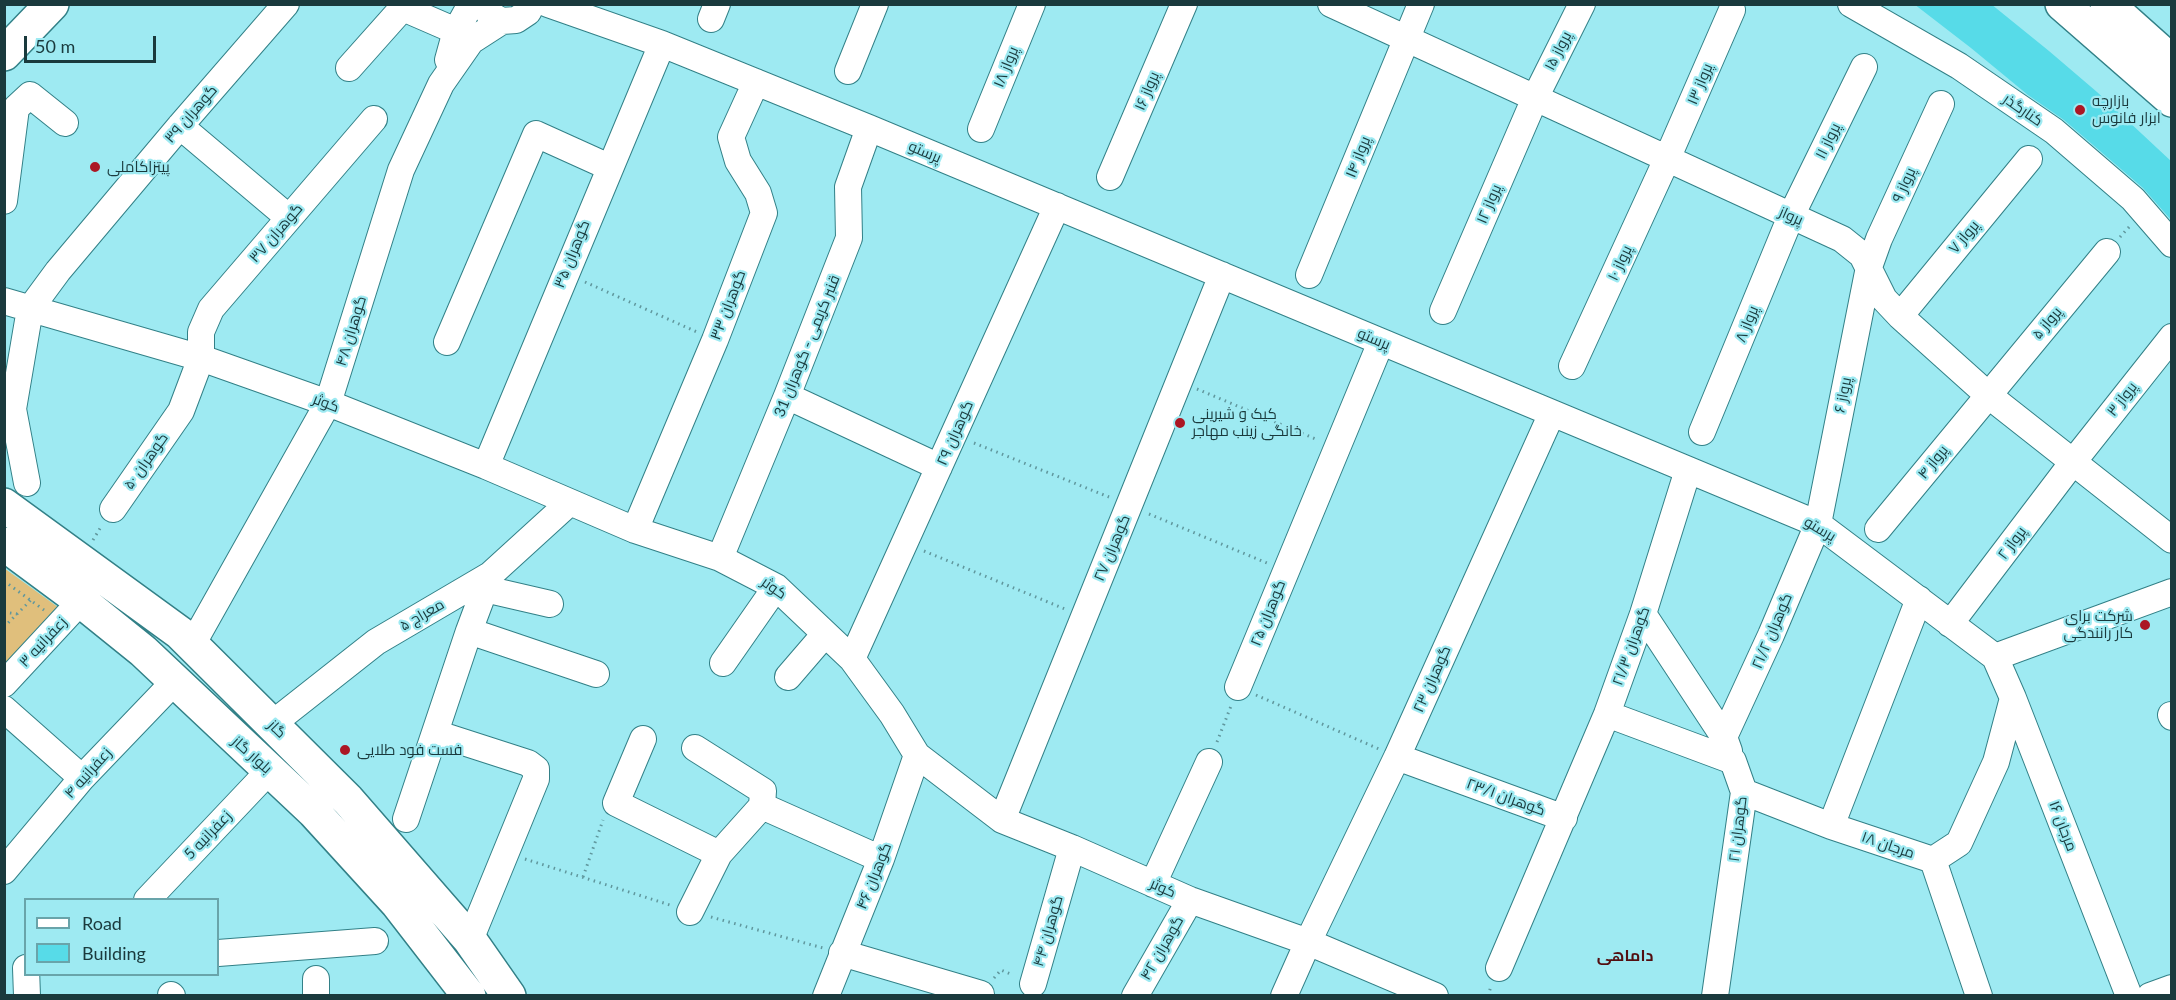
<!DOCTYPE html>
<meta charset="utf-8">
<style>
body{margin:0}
#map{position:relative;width:2176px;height:1000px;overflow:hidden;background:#9eeaf2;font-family:Lato,sans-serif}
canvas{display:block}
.frame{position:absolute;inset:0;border:6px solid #1a3a3d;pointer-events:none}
.legend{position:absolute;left:24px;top:898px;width:195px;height:78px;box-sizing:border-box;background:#9eeaf2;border:2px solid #69a4aa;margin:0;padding:8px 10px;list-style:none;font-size:18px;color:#1a3a3d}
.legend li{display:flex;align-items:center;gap:12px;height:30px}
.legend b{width:30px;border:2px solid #69a4aa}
.scale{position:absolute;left:24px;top:36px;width:132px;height:27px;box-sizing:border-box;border:3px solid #1a3a3d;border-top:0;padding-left:8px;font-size:18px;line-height:21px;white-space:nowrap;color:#1a3a3d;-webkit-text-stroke:4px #9eeaf2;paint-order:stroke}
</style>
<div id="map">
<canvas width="2176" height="1000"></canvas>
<div class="frame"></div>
<ul class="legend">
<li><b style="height:8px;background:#fff"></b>Road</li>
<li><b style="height:16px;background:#57dbe8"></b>Building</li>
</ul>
<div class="scale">50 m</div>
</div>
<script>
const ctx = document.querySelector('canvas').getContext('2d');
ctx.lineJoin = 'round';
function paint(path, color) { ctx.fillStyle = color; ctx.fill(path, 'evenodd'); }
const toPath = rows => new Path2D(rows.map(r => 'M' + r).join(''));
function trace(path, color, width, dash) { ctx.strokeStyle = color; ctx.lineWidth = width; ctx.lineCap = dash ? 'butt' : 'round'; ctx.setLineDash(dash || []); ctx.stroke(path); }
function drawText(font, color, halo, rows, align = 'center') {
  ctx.font = font + ' Lato,Cairo,sans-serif'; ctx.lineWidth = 4.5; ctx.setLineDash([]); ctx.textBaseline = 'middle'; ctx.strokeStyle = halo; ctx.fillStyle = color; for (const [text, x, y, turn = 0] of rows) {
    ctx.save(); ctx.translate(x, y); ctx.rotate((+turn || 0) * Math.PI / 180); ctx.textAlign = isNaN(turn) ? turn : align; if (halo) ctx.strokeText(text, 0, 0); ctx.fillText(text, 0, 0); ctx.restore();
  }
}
paint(toPath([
 [4,568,62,610,4,669]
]), '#e0bf7c');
paint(toPath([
 [1914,4,1991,4,2049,51,2097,92,2172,162,2172,221,2143,188,2064,120,2028,95,1971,48]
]), '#57dbe8');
const minor = toPath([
 [548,4,662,44,869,128,1818,524,1995,657,2172,592],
 [1331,4,1842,239,1862,255,1884,299,1900,316,1988,395,2172,540],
 [1851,4,1959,66,2054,131,2133,199,2172,244],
 [403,8,456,31],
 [489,14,502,21,516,20,528,12,532,4],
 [711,19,717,4],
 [448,60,456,31,471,4],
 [349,68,406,4],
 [848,71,875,4],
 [180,126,289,218],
 [981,129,1032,4],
 [1110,177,1184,4],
 [4,201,16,108,30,95,65,123],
 [1309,275,1421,4],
 [4,301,201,358,328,403,486,466,635,530,720,558,776,587,852,659,892,714,917,755,1002,820,1072,848,1190,900,1308,942,1435,996],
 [1443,311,1535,98,1582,4],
 [1900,316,2029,159],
 [447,342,536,134,609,167],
 [1572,366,1667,159,1732,10],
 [787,396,939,467],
 [1702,432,1791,216,1864,67],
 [486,466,662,44],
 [27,483,13,409,30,309,58,271,180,126,286,4],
 [113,509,181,411,201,358,201,332,211,309,374,119],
 [1878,529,2107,252],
 [635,530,715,340,764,213,758,193,738,161,731,137,756,82],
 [720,558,787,396,849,238,848,187,869,128],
 [485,589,550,604],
 [1643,614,1724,737,1729,751],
 [1950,624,2073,462,2172,337],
 [469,631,596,674],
 [192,645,328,403,401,170,441,84,471,41,502,21],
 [1995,657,2013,698,2129,996],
 [852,659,1057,206],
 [723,663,776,587],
 [788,677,825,634],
 [4,684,81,601],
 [1238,687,1381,342],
 [4,709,82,778],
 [1607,714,1733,761,1744,792,1715,996],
 [2171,715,2172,717],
 [272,724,376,642,490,575,569,503],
 [435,733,528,763,536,769,536,779,470,940],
 [1724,737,1771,635,1818,524,1869,267,1879,239,1941,104],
 [643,739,616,803,719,854],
 [695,748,763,791,762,806,881,859],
 [1397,757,1564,818],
 [1744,792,1831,826,1933,860,1979,996],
 [406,819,469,631,490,575],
 [1002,820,1222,275],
 [1831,826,1919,599],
 [1933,860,1959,843,1996,762,2013,698],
 [4,871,82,778,176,680],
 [1153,884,1209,762],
 [147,900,269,771],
 [690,912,719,854,762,806],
 [218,953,375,941],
 [842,953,981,994,981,996],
 [26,968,27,996],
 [1499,968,1607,714,1643,614,1688,470],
 [1033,984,1072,848],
 [171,995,172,996],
 [316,996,316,979],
 [826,996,881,859,917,755],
 [1135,996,1190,900],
 [1284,996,1308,942,1397,757,1552,413],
 [2150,996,2172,988]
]);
const major = toPath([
 [2062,4,2172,100],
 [2107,4,2172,62],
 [4,54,52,4],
 [4,505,180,633,348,800,470,940,509,996],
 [4,544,81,601,143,651,314,812,397,903,469,996]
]);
trace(minor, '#328087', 28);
trace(major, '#328087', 36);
trace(toPath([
 [2120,237,2130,226],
 [585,282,697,332],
 [1197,389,1318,440],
 [974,443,1109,497],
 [1149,514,1267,563],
 [93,540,102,525],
 [924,551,1065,609],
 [4,581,44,610],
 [4,612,17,614],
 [4,627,32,599],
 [1256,695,1379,749],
 [1217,742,1231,706],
 [525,859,670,905],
 [583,877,603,820],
 [711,917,823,948],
 [994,978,1001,970,1013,975],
 [1488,996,1491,986]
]), '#60979d', 3, [1.5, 4.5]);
trace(minor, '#fff', 26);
trace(major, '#fff', 33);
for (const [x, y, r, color] of [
 [2080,110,6,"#ab1724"],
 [95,167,6,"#ab1724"],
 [1180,423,6,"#ab1724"],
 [2145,625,6,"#ab1724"],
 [345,750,6,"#ab1724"]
]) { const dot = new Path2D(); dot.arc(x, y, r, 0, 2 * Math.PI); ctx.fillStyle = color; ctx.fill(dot); trace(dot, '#9eeaf2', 2); }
drawText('15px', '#1a3a3d', '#9eeaf2', [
 ["پرواز ۱۵",1558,51,-63],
 ["پرواز ۱۸",1006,67,-68],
 ["پرواز ۱۳",1700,84,-67],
 ["پرواز ۱۶",1147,91,-67],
 ["کنارگذر",2023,110,35],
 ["گوهران ۳۹",191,114,-49],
 ["پرواز ۱۱",1828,141,-64],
 ["پرستو",925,152,23],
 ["پرواز ۱۴",1358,157,-68],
 ["پرواز ۹",1904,185,-66],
 ["پرواز ۱۲",1489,204,-67],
 ["پرواز",1791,216,24],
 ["گوهران ۳۷",276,233,-49],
 ["پرواز ۷",1964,237,-50],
 ["گوهران ۳۵",572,254,-68],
 ["پرواز ۱۰",1620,263,-65],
 ["گوهران ۳۳",728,305,-69],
 ["پرواز ۵",2047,323,-50],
 ["پرواز ۸",1747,324,-68],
 ["گوهران ۴۸",351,331,-73],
 ["پرستو",1374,339,23],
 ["قنبر کریمی - گوهران 31",807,346,-68],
 ["پرواز ۶",1843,395,-79],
 ["پرواز ۳",2122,399,-52],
 ["کوثر",326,403,21],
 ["گوهران ۲۹",955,433,-66],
 ["گوهران ۵۰",146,461,-55],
 ["پرواز ۴",1933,462,-51],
 ["پرستو",1820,529,31],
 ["پرواز ۲",2012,543,-53],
 ["گوهران ۲۷",1112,548,-67],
 ["کوثر",774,588,35],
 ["گوهران ۲۵",1268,613,-68],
 ["معراج ۵",422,615,-30],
 ["گوهران ۲۱/۲",1772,631,-67],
 ["زعفرانیه ۳",43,642,-47],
 ["گوهران ۲۱/۳",1631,646,-70],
 ["گوهران ۲۳",1432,679,-66],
 ["گاز",277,729,45],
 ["بلوار گاز",252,755,42],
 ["زعفرانیه ۴",88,773,-48],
 ["گوهران ۲۳/۱",1506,797,20],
 ["مرجان ۱۶",2063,826,69],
 ["گوهران ۲۱",1738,829,-83],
 ["5 زعفرانیه",208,835,-46],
 ["مرجان ۱۸",1888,845,19],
 ["گوهران ۴۶",874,876,-68],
 ["کوثر",1163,888,24],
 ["گوهران ۴۴",1048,931,-74],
 ["گوهران ۴۲",1162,948,-60]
]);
drawText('15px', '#1a3a3d', '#9eeaf2', [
 ["بازارچه",2092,101],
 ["ابزار فانوس",2092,118],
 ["پیتزاکاملی",107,167],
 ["کیک و شیرینی",1192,414],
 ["خانگی زینب مهاجر",1192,431],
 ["شركت براى",2133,616,"right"],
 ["كار رانندگى",2133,633,"right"],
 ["فست فود طلایی",357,750]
], 'left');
drawText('bold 16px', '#530e10', '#9eeaf2', [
 ["داماهی",1625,956]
]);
</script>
